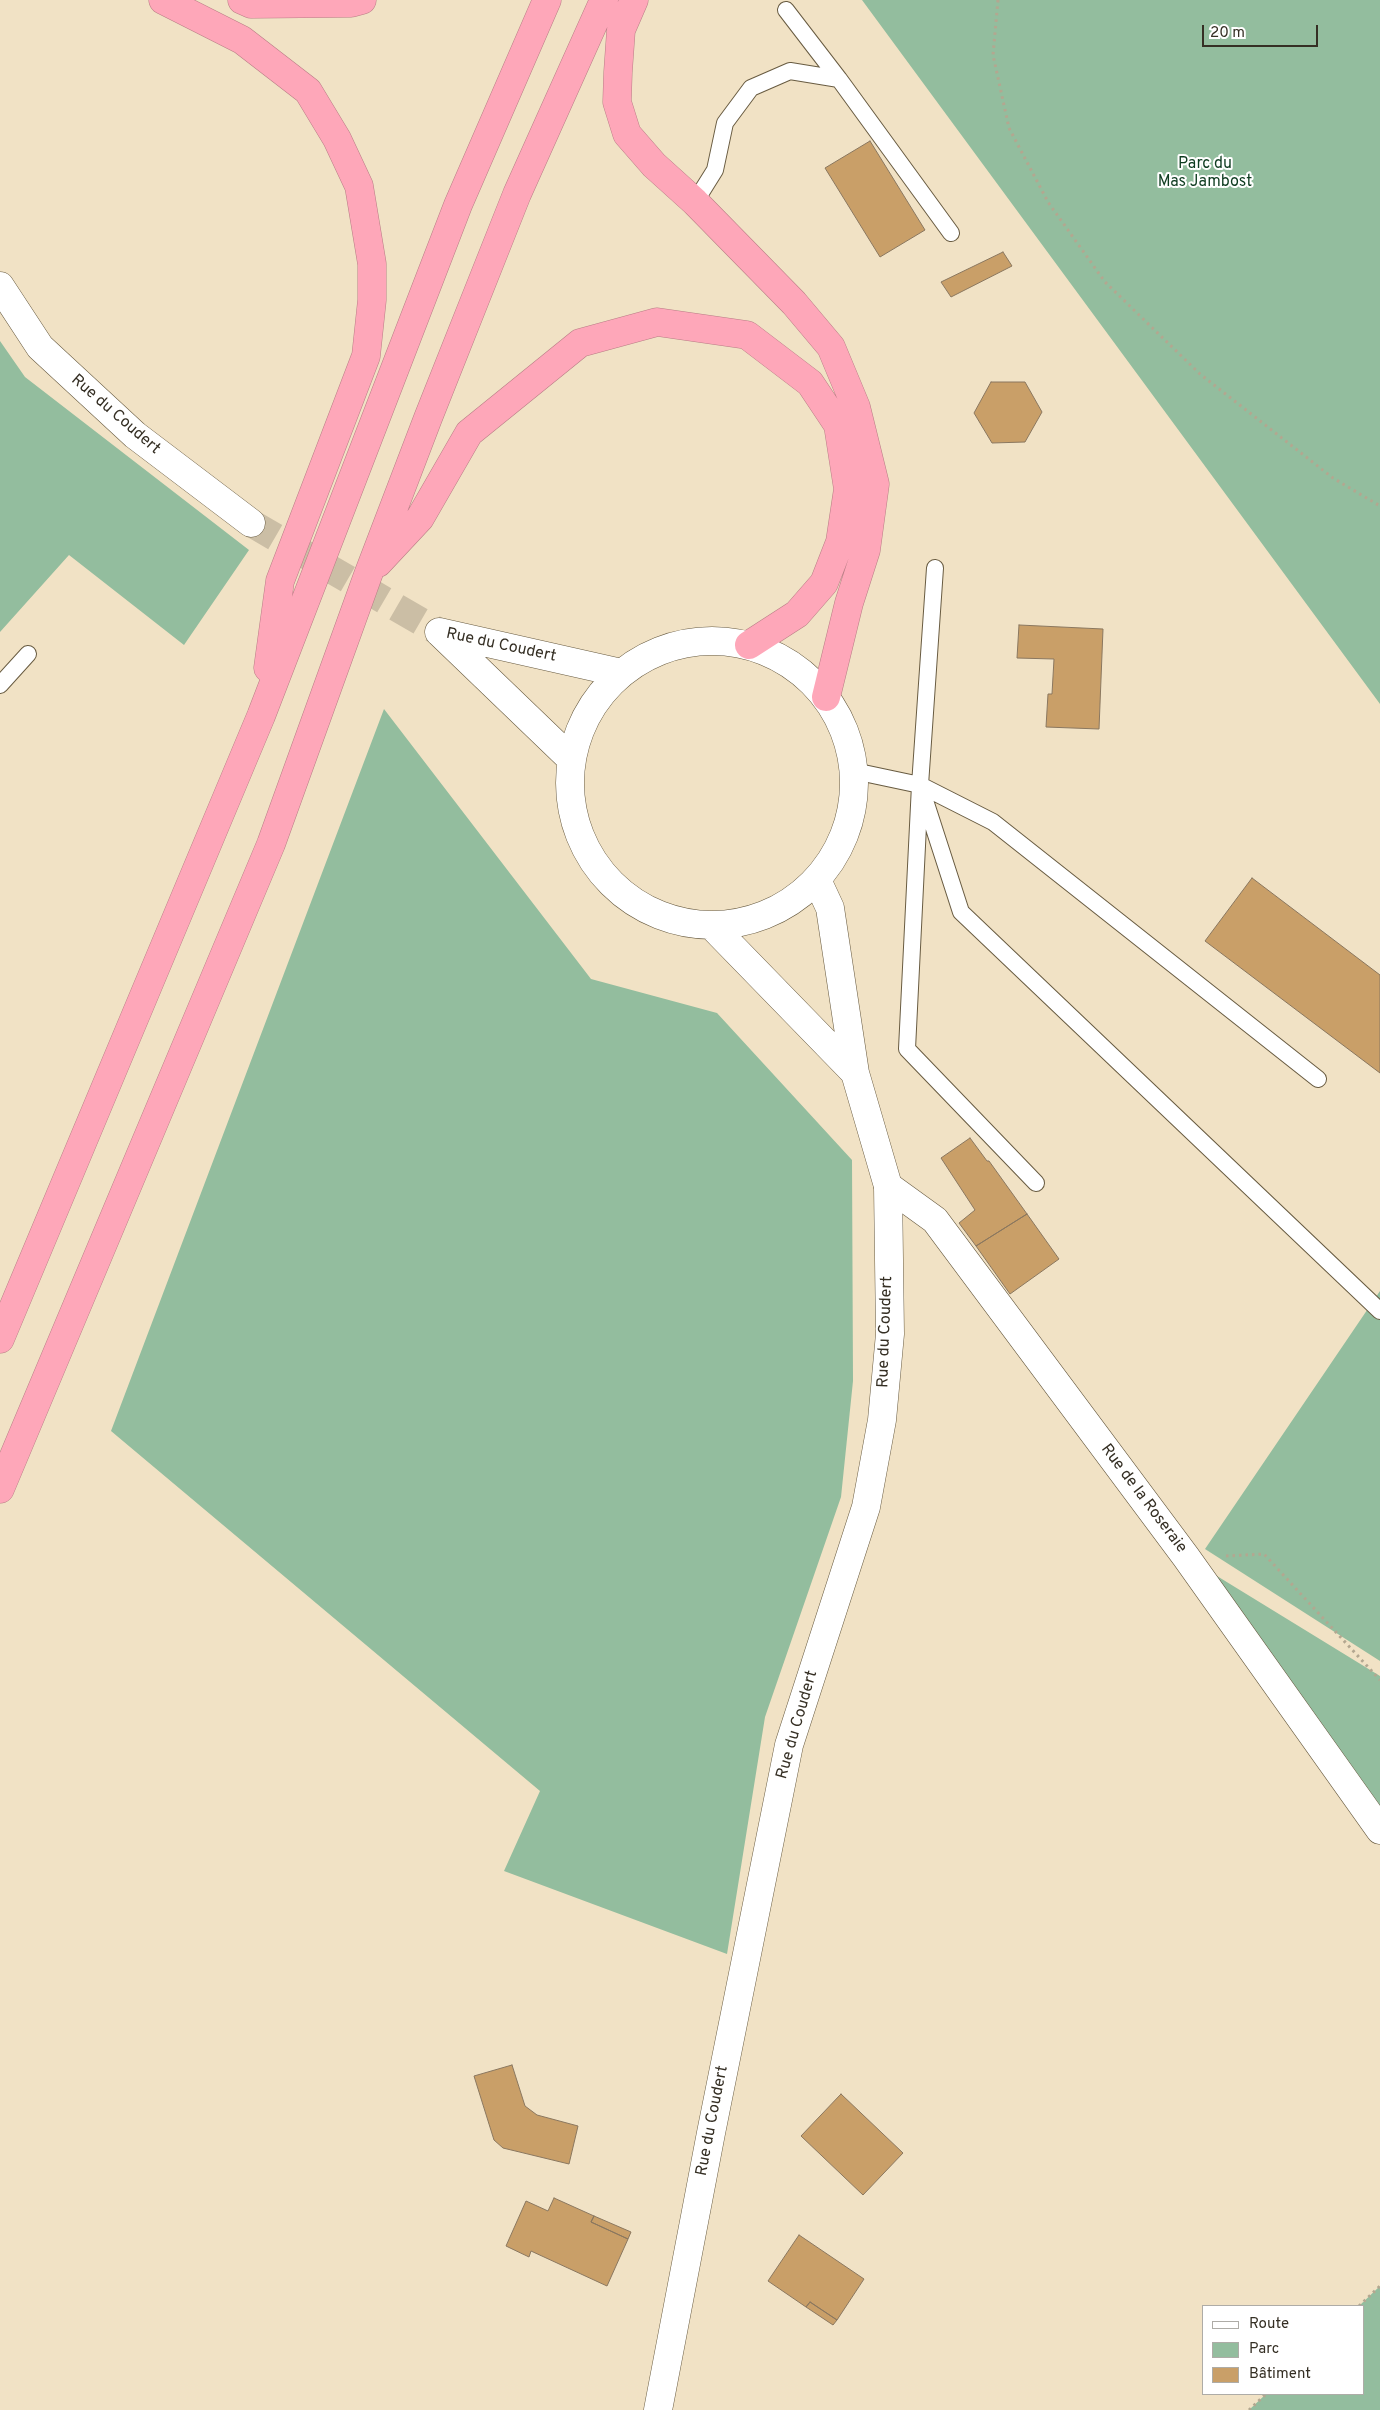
<!DOCTYPE html>
<meta charset="utf-8">
<style>
body{margin:0}
#map{position:relative;width:1380px;height:2410px;overflow:hidden;background:#f1e2c5;font-family:Overpass,sans-serif}
canvas{display:block}
.legend{position:absolute;left:1202px;top:2305px;width:162px;height:90px;box-sizing:border-box;background:#fff;border:1px solid #aeaca7;margin:0;padding:6px 9px;list-style:none;font-size:15px;color:#352f24}
.legend li{display:flex;align-items:center;gap:10px;height:25px}
.legend b{width:25px;border:1px solid #aeaca7}
.scale{position:absolute;left:1202px;top:25px;width:116px;height:22px;box-sizing:border-box;border:2px solid #352f24;border-top:0;padding-left:6px;font-size:15px;line-height:18px;white-space:nowrap;color:#352f24;-webkit-text-stroke:4px #fff;paint-order:stroke}
</style>
<div id="map">
<canvas width="1380" height="2410"></canvas>
<ul class="legend">
<li><b style="height:6px;background:#fff"></b>Route</li>
<li><b style="height:14px;background:#93bd9e"></b>Parc</li>
<li><b style="height:14px;background:#c99f68"></b>Bâtiment</li>
</ul>
<div class="scale">20 m</div>
</div>
<script>
const ctx = document.querySelector('canvas').getContext('2d');
ctx.lineJoin = 'round';
function paint(path, color) { ctx.fillStyle = color; ctx.fill(path, 'evenodd'); }
const toPath = rows => new Path2D(rows.map(r => 'M' + r).join(''));
function trace(path, color, width, dash) { ctx.strokeStyle = color; ctx.lineWidth = width; ctx.lineCap = dash ? 'butt' : 'round'; ctx.setLineDash(dash || []); ctx.stroke(path); }
function drawText(font, color, halo, rows, align = 'center') {
  ctx.font = font + ' Overpass,sans-serif'; ctx.lineWidth = 4; ctx.setLineDash([]); ctx.textBaseline = 'middle'; ctx.strokeStyle = halo; ctx.fillStyle = color; for (const [text, x, y, turn = 0] of rows) {
    ctx.save(); ctx.translate(x, y); ctx.rotate((+turn || 0) * Math.PI / 180); ctx.textAlign = isNaN(turn) ? turn : align; if (halo) ctx.strokeText(text, 0, 0); ctx.fillText(text, 0, 0); ctx.restore();
  }
}
paint(toPath([
 [862,0,1380,0,1380,704],
 [0,341,25,377,249,550,184,645,69,555,0,632],
 [384,709,591,979,717,1013,852,1160,853,1381,841,1497,765,1717,727,1954,504,1871,540,1791,111,1431],
 [1380,1291,1380,1661,1205,1549],
 [1186,1557,1380,1676,1380,1816],
 [1380,2286,1380,2410,1249,2410,1266,2394,1364,2394,1364,2306,1359,2306]
]), '#93bd9e');
const building = toPath([
 [870,141,925,230,880,257,825,168,870,141],
 [1003,252,1012,266,951,297,941,282,1003,252],
 [991,382,1025,382,1042,412,1025,442,992,443,974,413,991,382],
 [1019,625,1103,629,1099,729,1046,727,1048,694,1052,694,1054,659,1017,658,1019,625],
 [1252,878,1380,975,1380,1073,1205,941,1252,878],
 [970,1138,987,1161,989,1161,1027,1214,976,1246,959,1223,975,1210,941,1158,970,1138],
 [1027,1214,1059,1259,1010,1294,976,1246,1027,1214],
 [512,2065,525,2106,537,2115,578,2126,569,2164,503,2148,494,2140,474,2076,512,2065],
 [841,2094,903,2153,863,2195,801,2136,841,2094],
 [554,2198,594,2216,591,2222,628,2239,607,2286,531,2251,529,2257,506,2246,526,2201,548,2211,554,2198],
 [594,2216,631,2232,628,2239,591,2222,594,2216],
 [799,2235,864,2279,837,2320,810,2302,806,2307,768,2281,799,2235],
 [810,2302,837,2320,833,2325,806,2307,810,2302]
]);
paint(building, '#c99f68');
trace(building, '#8a775f', 1);
trace(toPath([
 [251,523,439,632]
]), '#cbbea5', 28, [28, 14]);
const lane = toPath([
 [786,10,839,79],
 [695,202,715,170,725,123,751,88,790,71,839,79,951,233],
 [935,568,920,785,907,1049,1036,1183],
 [0,685,28,654],
 [854,771,920,785,993,822,1318,1079],
 [920,785,961,912,1380,1311]
]);
const street = toPath([
 [888,1186,935,1220,1186,1557,1380,1830]
]);
const secondary = toPath([
 [0,286,40,347,135,435,251,523],
 [439,632,621,673],
 [440,633,571,759],
 '570 783a142 142 0 1 1 284 0a142 142 0 1 1-284 0Z',
 [712,926,855,1073],
 [658,2410,711,2133,789,1745,866,1507,882,1420,890,1334,888,1186,855,1073,830,908,817,880]
]);
const highway = toPath([
 [163,0,242,40,308,91,337,139,359,186,372,264,372,300,366,356,280,581,268,668],
 [242,0,251,4,351,3,362,0],
 [634,0,621,30,618,72,617,102,627,134,654,165,695,202,794,303,831,347,856,407,875,484,866,550,849,603,826,697],
 [378,563,420,518,469,433,580,343,657,322,747,335,810,383,838,425,848,489,840,542,824,583,797,614,749,645],
 [0,1339,261,716,458,205,547,0],
 [0,1489,271,844,368,575,428,418,517,194,604,0]
]);
trace(lane, '#685b41', 18);
trace(street, '#685b41', 29);
trace(secondary, '#685b41', 29);
trace(highway, '#b87d85', 29);
trace(toPath([
 [998,0,993,55,1009,128,1048,202,1105,282,1200,374,1333,478,1380,506],
 [1226,1556,1264,1554,1380,1680],
 [1359,2306,1380,2286],
 [1249,2410,1266,2394]
]), '#b3a790', 3, [2.5, 4]);
trace(lane, '#fff', 16);
trace(street, '#fff', 28);
trace(secondary, '#fff', 28);
trace(highway, '#fea7b9', 28);
drawText('16px', '#0e3c20', '#fff', [
 ["Parc du",1205,165],
 ["Mas Jambost",1205,183]
]);
drawText('16px', '#352f24', '#fff', [
 ["Rue du Coudert",115,415,41],
 ["Rue du Coudert",501,646,12],
 ["Rue du Coudert",886,1332,-88],
 ["Rue de la Roseraie",1143,1499,53],
 ["Rue du Coudert",798,1725,-74],
 ["Rue du Coudert",713,2121,-79]
]);
</script>
